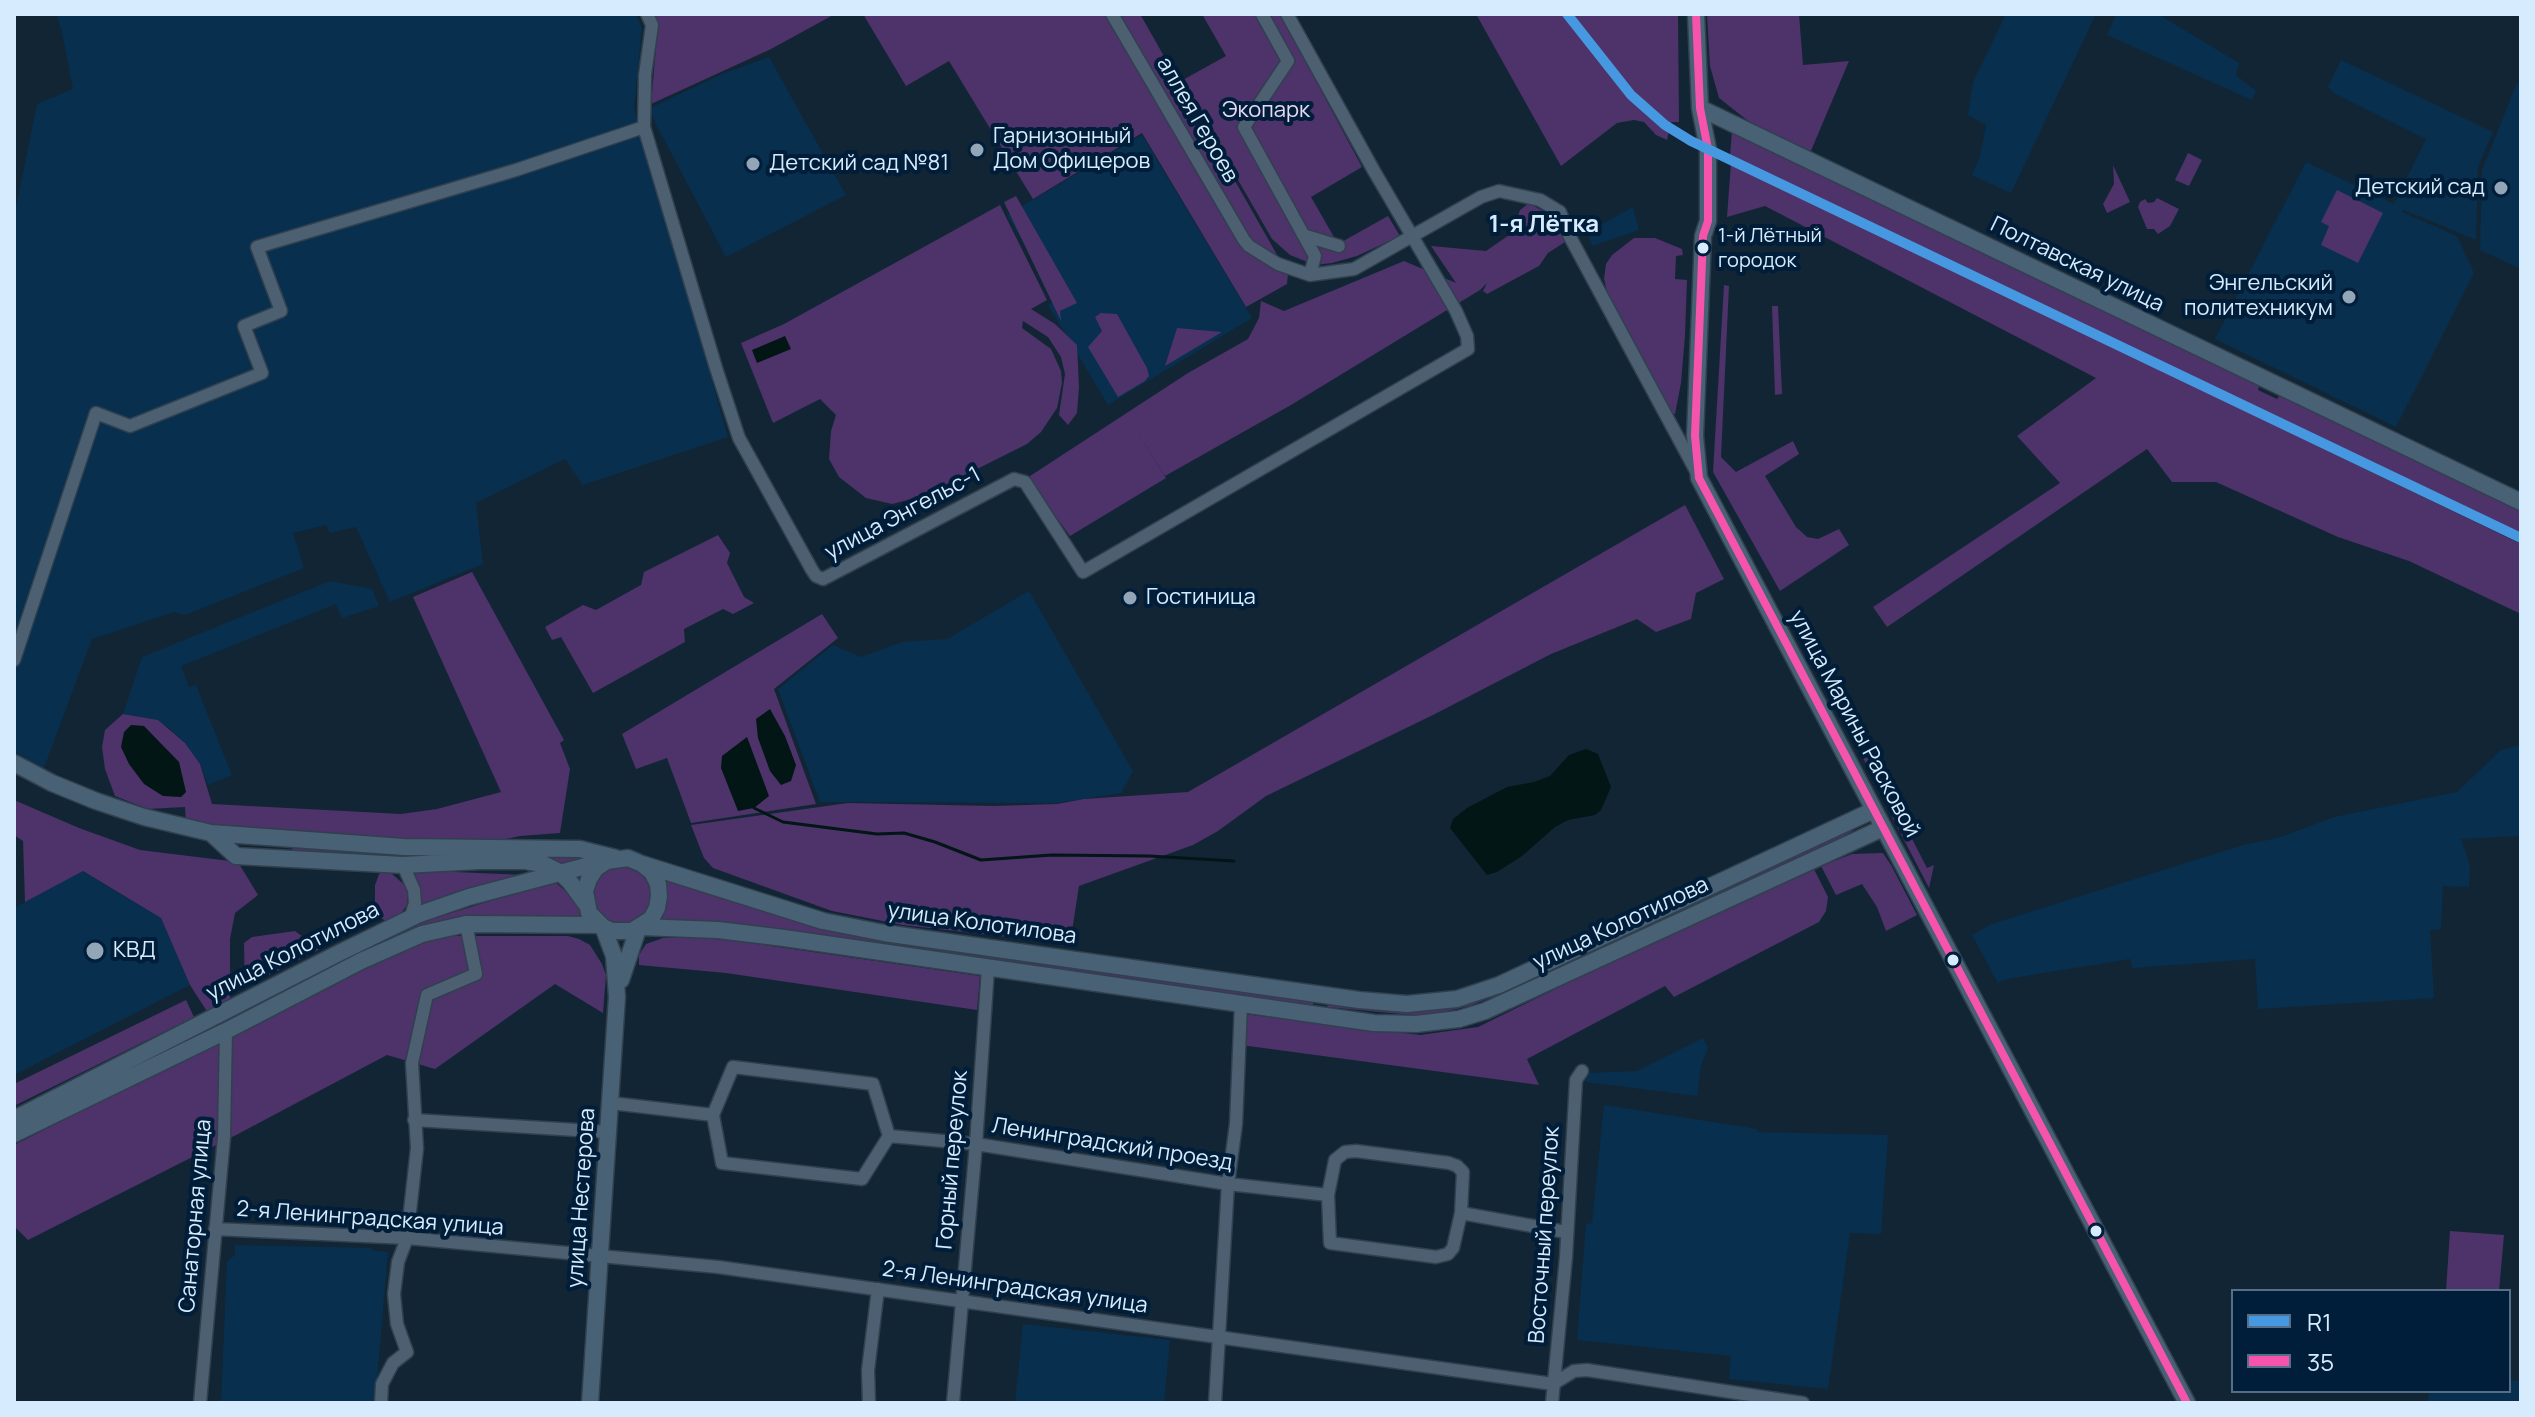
<!DOCTYPE html>
<meta charset="utf-8">
<style>
body{margin:0}
#map{position:relative;width:2535px;height:1417px;overflow:hidden;background:#122534;font-family:Manrope,sans-serif}
canvas{display:block}
.frame{position:absolute;inset:0;border:16px solid #d7ebfe;pointer-events:none}
.legend{position:absolute;left:2231px;top:1289px;width:280px;height:104px;box-sizing:border-box;background:#001d39;border:2px solid #566f88;margin:0;padding:10px 14px;list-style:none;font-size:24px;color:#d7ebfe}
.legend li{display:flex;align-items:center;gap:16px;height:40px}
.legend b{width:40px;border:2px solid #566f88}
</style>
<div id="map">
<canvas width="2535" height="1417"></canvas>
<div class="frame"></div>
<ul class="legend">
<li><b style="height:10px;background:#4699e1"></b>R1</li>
<li><b style="height:10px;background:#f653ac"></b>35</li>
</ul>
</div>
<script>
const ctx = document.querySelector('canvas').getContext('2d');
ctx.lineJoin = 'round';
function paint(path, color) { ctx.fillStyle = color; ctx.fill(path, 'evenodd'); }
const toPath = rows => new Path2D(rows.map(r => 'M' + r).join(''));
function trace(path, color, width, dash) { ctx.strokeStyle = color; ctx.lineWidth = width; ctx.lineCap = dash ? 'butt' : 'round'; ctx.setLineDash(dash || []); ctx.stroke(path); }
function drawText(font, color, halo, rows, align = 'center') {
  ctx.font = font + ' Manrope,sans-serif'; ctx.lineWidth = 8; ctx.setLineDash([]); ctx.textBaseline = 'middle'; ctx.strokeStyle = halo; ctx.fillStyle = color; for (const [text, x, y, turn = 0] of rows) {
    ctx.save(); ctx.translate(x, y); ctx.rotate((+turn || 0) * Math.PI / 180); ctx.textAlign = isNaN(turn) ? turn : align; if (halo) ctx.strokeText(text, 0, 0); ctx.fillText(text, 0, 0); ctx.restore();
  }
}
paint(toPath([
 [56,14,636,14,642,28,634,109,728,437,583,485,565,459,476,503,483,564,390,602,356,527,330,533,326,525,293,533,304,568,185,615,174,612,92,639,44,768,14,751,14,217,37,104,73,89,62,32],
 [2006,14,2096,14,2011,193,1972,175,1980,156,1986,125,1968,115,1973,82],
 [2116,14,2158,14,2239,63,2236,75,2256,91,2252,100,2107,35],
 [769,57,846,195,726,257,648,109,722,74],
 [2341,60,2493,132,2478,167,2476,240,2404,210,2402,212,2457,236,2474,273,2396,427,2215,339,2306,162,2394,204,2426,139,2334,93,2328,87],
 [2517,83,2521,85,2521,269,2480,250,2482,170],
 [1142,135,1252,318,1108,405,1048,305,1057,299,1007,215],
 [1633,207,1639,230,1592,246,1588,232],
 [330,581,372,589,379,606,342,618,336,604,181,666,189,687,196,685,232,775,208,785,200,764,185,743,170,729,157,720,123,714,142,657],
 [1029,591,1133,771,1121,793,1056,803,820,802,778,689,833,645,861,657,902,642,947,639],
 [2521,745,2521,836,2461,839,2470,865,2469,887,2443,886,2441,929,2430,930,2434,998,2258,1009,2255,959,2132,968,2130,959,2007,979,1998,983,1972,935,1992,924,2243,845,2278,838,2334,817,2457,792,2501,750],
 [82,871,161,918,190,985,14,1075,14,908],
 [1703,1038,1708,1048,1701,1065,1697,1096,1586,1082,1588,1073,1637,1071],
 [1604,1105,1739,1126,1757,1129,1757,1132,1888,1135,1881,1234,1850,1233,1828,1389,1729,1379,1731,1356,1577,1340,1586,1224,1592,1223],
 [235,1245,371,1248,371,1250,388,1252,375,1403,221,1403,227,1261,235,1255],
 [1023,1324,1170,1340,1164,1403,1015,1403],
 [2509,1381,2521,1381,2521,1403,2427,1403,2430,1391,2509,1391]
]), '#082f4d');
paint(toPath([
 [655,14,835,14,771,49,651,104,656,47],
 [863,14,1140,14,1288,274,1287,284,1246,307,1142,133,1033,199,949,61,906,86],
 [1202,14,1280,14,1362,167,1311,197,1338,244,1388,216,1400,236,1357,256,1332,263,1315,265,1290,255,1272,239,1181,81,1226,56],
 [1476,14,1678,14,1679,122,1671,122,1667,140,1656,135,1644,122,1634,120,1617,123,1561,166],
 [1707,14,1799,14,1803,65,1849,61,1810,153,1752,124,1719,98,1710,66],
 [1732,130,2260,383,2258,390,2277,399,2281,393,2521,509,2521,536,1730,157],
 [2188,153,2202,160,2189,186,2175,180],
 [1731,163,2521,544,2521,614,2409,561,2338,537,2216,482,2172,482,2147,449,1887,627,1873,607,2060,483,2017,436,2096,378,1765,206,1727,217],
 [2113,165,2130,202,2107,213,2103,204,2114,184],
 [2337,190,2383,213,2358,263,2321,245,2329,226,2321,222],
 [1016,196,1077,303,1060,311,1061,321,1004,202],
 [2157,198,2179,209,2170,226,2158,234,2154,229,2147,229,2138,207,2140,202,2145,199,2148,203,2154,202],
 [1529,203,1553,217,1565,242,1548,253,1539,266,1487,294,1483,291,1487,283,1480,290,1291,405,1165,476,1131,422,1166,478,1070,536,1027,478,1188,373,1248,339,1259,318,1261,301,1284,311,1404,261,1456,283,1431,246,1486,251,1512,233,1520,210],
 [1000,205,1047,300,1031,309,1055,324,1077,345,1079,387,1077,413,1068,425,1059,415,1065,374,1061,357,1048,337,1023,321,1022,328,1051,349,1061,371,1062,383,1057,408,1041,432,1027,444,923,496,892,504,866,498,839,477,829,459,831,431,836,415,820,399,773,423,741,343,784,324],
 [1634,238,1655,238,1682,249,1683,255,1676,256,1675,279,1687,280,1685,335,1681,383,1675,414,1669,414,1608,296,1604,279,1606,264,1612,255],
 [1724,285,1729,286,1721,457,1736,472,1793,441,1799,454,1765,476,1796,527,1807,537,1818,539,1839,529,1849,545,1780,591,1713,472],
 [1772,306,1778,306,1782,394,1775,395],
 [1101,313,1117,314,1147,368,1149,376,1145,381,1118,397,1088,347,1102,331,1095,317],
 [1177,328,1222,332,1165,366],
 [1685,505,1724,579,1696,593,1691,619,1656,632,1637,619,1551,654,1433,715,1266,796,1218,831,1193,845,1079,886,1070,944,903,925,832,911,713,868,704,858,691,825,848,803,993,806,1057,804,1084,799,1188,792],
 [718,535,730,553,727,563,744,597,754,603,733,614,723,609,684,629,685,642,593,693,561,637,552,640,545,627,583,605,596,610,641,585,644,572],
 [472,572,564,740,560,743,570,769,560,833,520,836,492,842,347,839,266,833,186,822,185,807,148,809,115,796,105,769,102,747,105,730,123,714,158,720,185,743,200,764,212,804,401,814,437,809,501,792,413,597],
 [822,614,838,638,774,689,816,804,691,823,667,758,636,769,622,734],
 [1820,649,1842,688,1836,692,1878,774,1873,777,1809,655],
 [14,800,79,828,140,850,238,862,258,895,235,913,230,939,230,1002,208,1013,190,985,161,918,83,871,25,902,23,841,14,835],
 [1893,802,1927,868,1934,865,1929,888,1891,815],
 [1854,830,1836,841,1559,968,1470,1006,1423,1016,1327,1007,1329,999,1438,1004,1835,834],
 [293,848,433,853,594,857,556,868,290,853],
 [1883,853,1891,865,1917,915,1886,931,1877,907,1862,884,1836,895,1821,866,1852,854],
 '594 895a29 29 0 1 1 58 0a29 29 0 1 1-58 0Z',
 [1814,869,1828,897,1826,911,1819,922,1674,997,1665,986,1527,1059,1539,1085,1241,1045,1244,1014,1420,1035,1478,1027,1616,959],
 [411,870,524,875,418,909,421,899,419,884],
 [380,872,391,873,408,888,407,905,398,918,390,923,375,915,375,885],
 [661,877,741,901,1313,998,1313,1006,661,923,667,897,666,886],
 [554,881,572,897,589,923,465,919,280,992,14,1130,301,976,416,924],
 [295,931,320,949,245,987,244,943,252,937],
 [447,936,568,936,579,939,590,945,602,964,606,975,603,1013,555,984,435,1069,387,1055,238,1134,28,1240,14,1226,14,1145,330,984,413,946],
 [684,937,730,940,980,976,977,1010,726,973,639,965,639,955,646,944,663,938],
 [186,1000,194,1017,14,1106,14,1084],
 [2450,1231,2504,1235,2499,1291,2446,1291]
]), '#4e326a');
paint(toPath([
 [785,336,791,349,757,363,752,350],
 [770,709,785,736,796,765,791,781,781,785,770,771,758,738,756,719],
 [131,725,144,726,179,762,186,792,181,797,163,796,144,784,129,764,121,747,124,732],
 [747,737,769,796,754,808,738,811,721,768,722,756],
 [1586,749,1598,754,1611,787,1601,810,1595,815,1568,820,1555,827,1522,856,1497,872,1487,875,1450,828,1453,819,1467,808,1507,787,1534,782,1550,776,1569,755]
]), '#021616');
trace(toPath([
 [754,808,783,822,877,834,904,833,935,842,981,860,1052,855,1149,856,1234,861]
]), '#021616', 3);
const street = toPath([
 [647,14,652,25,645,75,644,127,716,368,739,438,812,570,816,576,823,579,1014,479,1025,482,1083,572,1468,349,1467,336,1456,311,1374,171,1287,14],
 [1112,14,1244,240,1249,246,1278,264,1310,275,1354,269,1481,197,1499,191,1540,200,1560,212,1570,237,1696,471],
 [1262,14,1288,61,1244,127,1315,256,1310,275],
 [1303,235,1339,246],
 [14,660,96,413,130,426,262,373,244,326,281,311,257,247,516,170,644,127],
 [403,865,414,890,415,903,410,919],
 [611,1103,713,1115,722,1163,862,1179,889,1136,976,1144,1228,1184,1328,1195,1330,1243,1436,1257,1448,1254,1453,1248,1461,1213,1566,1232],
 [713,1115,733,1067,873,1084,889,1136],
 [414,1120,609,1132],
 [1328,1195,1335,1160,1345,1152,1356,1151,1449,1163,1457,1166,1463,1172,1461,1213],
 [215,1229,407,1238,718,1267,1553,1384,1574,1371,1587,1370,1803,1403],
 [200,1403,224,1137,226,1031],
 [381,1403,382,1384,393,1363,407,1352,397,1324,394,1294,398,1262,407,1238,417,1148,412,1063,427,995,476,974,466,924],
 [869,1403,868,1370,878,1289],
 [953,1403,976,1144,988,968],
 [1215,1403,1228,1184,1236,1124,1241,1004],
 [1552,1403,1566,1257,1576,1080,1582,1071]
]);
const secondary = toPath([
 [1696,14,1700,108,1708,149,1708,221,1703,236,1695,436,1699,478,2187,1403],
 [1700,108,2521,502],
 [14,763,52,783,96,801,144,817,211,833,404,847,580,849,616,858],
 [211,833,236,856,403,865,480,861,525,861,543,864,561,873,570,882,586,904],
 [642,864,823,921,884,933,1359,1000,1407,1004,1457,999,1499,985,1874,810],
 [641,927,718,930,784,938,1374,1023,1416,1024,1459,1019,1485,1011,1883,828],
 [621,980,638,929],
 [14,1119,339,953,417,915,469,897,601,862],
 [14,1134,226,1031,361,961,422,934,466,924,600,925],
 [590,1403,617,997,614,956,603,927,589,913,585,891,589,879,596,868,607,861,628,858,642,864,652,872,658,884,659,896,657,908,651,919,632,931,612,931,603,927]
]);
trace(street, '#30404e', 15);
trace(secondary, '#30404e', 19);
trace(street, '#4c6072', 12);
trace(secondary, '#496175', 16);
trace(toPath([
 [1696,14,1700,108,1708,149,1708,221,1703,236,1695,436,1699,478,2187,1403]
]), '#f653ac', 8);
trace(toPath([
 [1567,14,1631,95,1665,125,1691,141,2521,538]
]), '#4699e1', 10);
for (const [x, y, r, color] of [
 [977,150,8,"#92a6b7"],
 [753,164,8,"#92a6b7"],
 [2501,188,8,"#92a6b7"],
 [1703,248,7,"#d7ebfe"],
 [2349,297,8,"#92a6b7"],
 [1130,598,8,"#92a6b7"],
 [95,951,10,"#92a6b7"],
 [1953,960,7,"#d7ebfe"],
 [2096,1231,7,"#d7ebfe"]
]) { const dot = new Path2D(); dot.arc(x, y, r, 0, 2 * Math.PI); ctx.fillStyle = color; ctx.fill(dot); trace(dot, '#001d39', 3); }
drawText('20px', '#d7ebfe', '#001d39', [
 ["1-й Лётный",1718,236],
 ["городок",1718,261]
], 'left');
drawText('22px', '#e8daf5', '#001d39', [
 ["Экопарк",1266,111]
]);
drawText('22px', '#d7ebfe', '#001d39', [
 ["аллея Героев",1197,120,60],
 ["Полтавская улица",2077,265,26],
 ["улица Энгельс-1",903,514,-28],
 ["улица Марины Расковой",1854,724,62],
 ["улица Колотилова",982,924,8],
 ["улица Колотилова",1621,924,-25],
 ["улица Колотилова",293,952,-27],
 ["Ленинградский проезд",1112,1145,9],
 ["Горный переулок",953,1160,-85],
 ["улица Нестерова",582,1198,-86],
 ["Санаторная улица",196,1216,-85],
 ["2-я Ленинградская улица",370,1219,4],
 ["Восточный переулок",1545,1235,-86],
 ["2-я Ленинградская улица",1015,1288,8]
]);
drawText('22px', '#d7ebfe', '#001d39', [
 ["Гарнизонный",993,137],
 ["Дом Офицеров",993,162],
 ["Детский сад №81",769,164],
 ["Детский сад",2485,188,"right"],
 ["Энгельский",2333,284,"right"],
 ["политехникум",2333,309,"right"],
 ["Гостиница",1146,598],
 ["КВД",113,951]
], 'left');
drawText('bold 24px', '#d7ebfe', '#001d39', [
 ["1-я Лётка",1544,225]
]);
</script>
